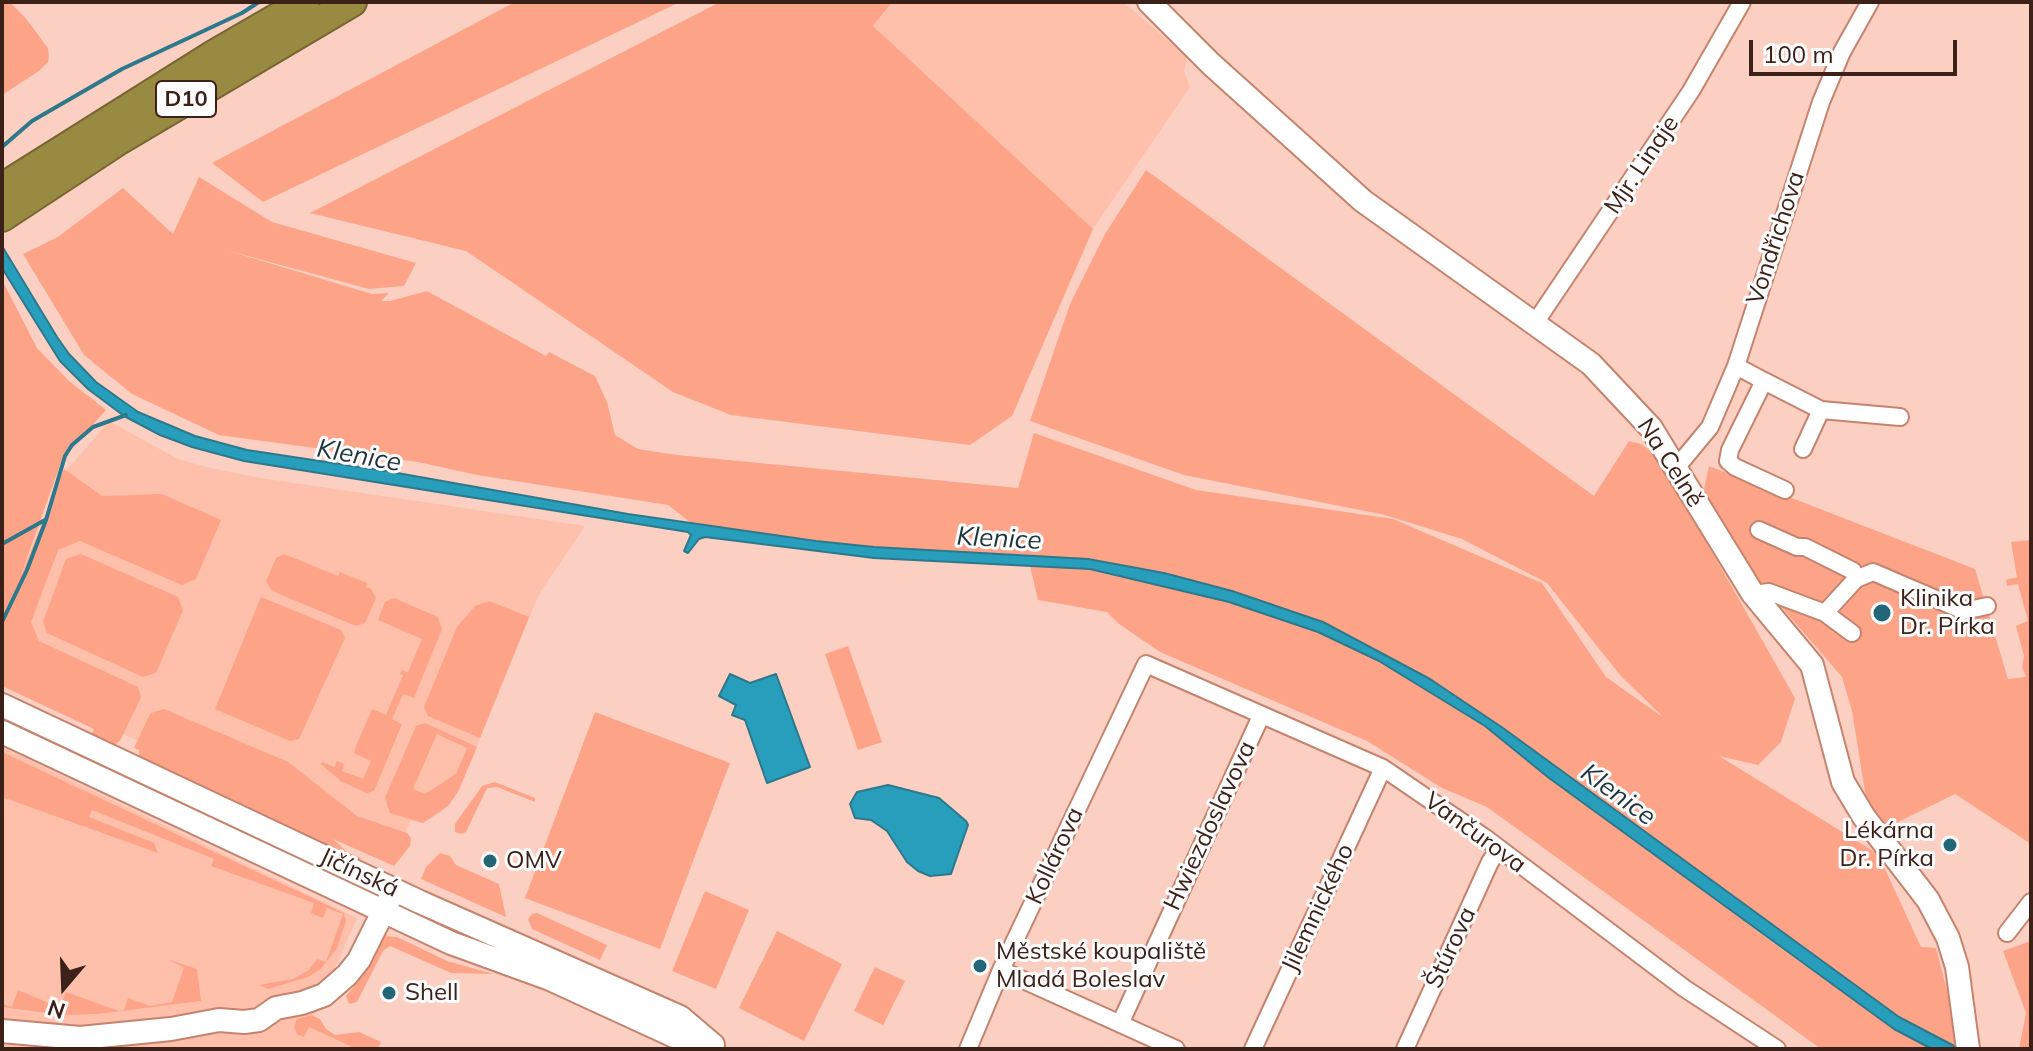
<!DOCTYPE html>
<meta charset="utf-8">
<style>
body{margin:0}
#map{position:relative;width:2033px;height:1051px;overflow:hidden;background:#fbd0c2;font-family:Mulish,sans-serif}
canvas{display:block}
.frame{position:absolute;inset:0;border:4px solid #3b2118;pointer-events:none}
.north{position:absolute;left:24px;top:947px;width:80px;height:80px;-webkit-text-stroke:6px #fcfcfc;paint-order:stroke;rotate:199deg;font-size:22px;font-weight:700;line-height:32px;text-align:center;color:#3b2118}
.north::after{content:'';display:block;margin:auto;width:28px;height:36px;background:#3b2118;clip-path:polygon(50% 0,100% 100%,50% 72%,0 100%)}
.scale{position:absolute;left:1749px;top:40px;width:208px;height:36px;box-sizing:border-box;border:4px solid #3b2118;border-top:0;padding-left:10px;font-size:24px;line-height:28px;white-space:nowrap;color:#3b2118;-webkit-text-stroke:6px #fcfcfc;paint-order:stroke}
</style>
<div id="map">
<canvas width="2033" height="1051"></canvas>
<div class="frame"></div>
<div class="north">N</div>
<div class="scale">100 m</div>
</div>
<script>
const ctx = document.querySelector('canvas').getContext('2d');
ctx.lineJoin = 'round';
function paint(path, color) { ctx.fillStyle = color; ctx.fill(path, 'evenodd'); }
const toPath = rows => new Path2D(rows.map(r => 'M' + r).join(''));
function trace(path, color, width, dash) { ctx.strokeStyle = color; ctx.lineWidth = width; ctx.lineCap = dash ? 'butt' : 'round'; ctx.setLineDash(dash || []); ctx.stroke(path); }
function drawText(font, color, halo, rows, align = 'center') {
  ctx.font = font + ' Mulish,sans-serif'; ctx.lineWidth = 6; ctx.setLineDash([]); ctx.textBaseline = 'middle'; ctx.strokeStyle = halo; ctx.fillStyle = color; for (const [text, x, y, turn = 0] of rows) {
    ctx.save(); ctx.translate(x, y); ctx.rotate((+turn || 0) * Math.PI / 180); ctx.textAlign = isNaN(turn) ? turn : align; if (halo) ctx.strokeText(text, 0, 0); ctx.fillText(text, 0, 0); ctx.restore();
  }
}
paint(toPath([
 [892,2,1123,2,1187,57,1184,71,1190,87,1093,229,873,26],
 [109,421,178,459,214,469,261,478,585,526,539,594,458,792,444,810,423,823,411,820,406,831,407,840,138,741,2,676,2,628,67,470],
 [2,747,357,918,309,1027,355,1049,2,1049]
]), '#febfab');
paint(toPath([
 [2,2,10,2,27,20,48,48,49,56,48,62,39,71,2,95],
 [515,2,680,2,263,202,212,163],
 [720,2,892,2,873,26,1093,229,1012,416,970,445,731,415,673,392,466,251,310,213],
 [1146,170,1594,496,1629,441,1641,444,1657,455,1795,698,1781,742,1758,765,1719,756,1878,854,1921,947,1936,948,1947,990,1956,1047,1899,1017,1503,728,1430,679,1323,622,1232,591,1164,573,1088,559,874,547,816,541,691,523,668,505,477,475,418,462,219,435,132,394,84,355,23,254,58,237,123,188,173,234,199,177,272,222,416,263,404,286,369,289,229,251,372,294,389,293,381,301,390,301,427,291,546,356,549,352,595,376,607,402,615,435,638,449,677,455,1018,488,1034,433,1196,490,1393,519,1542,583,1606,677,1664,718,1620,675,1547,583,1462,539,1385,515,1184,475,1030,421,1070,304,1105,234],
 [2,280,37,348,69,381,106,410,70,450,60,465,20,578,64,469,102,496,162,494,221,520,196,579,182,585,80,541,58,550,31,622,39,641,138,687,141,697,120,741,113,746,91,735,94,729,2,686],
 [1709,466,1975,569,2008,679,2026,677,2022,667,2024,656,2016,626,2028,621,2018,584,2007,586,2006,580,2017,577,2011,542,2031,540,2031,844,1955,794,1888,827,1867,804,1852,711,1842,677,1752,573,1717,518,1704,489],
 [81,554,178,597,183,610,156,673,143,677,47,633,43,622,66,559],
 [284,554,338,576,340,572,367,583,366,587,371,589,376,598,365,623,356,626,272,591,266,581,276,558],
 [1030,566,1090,569,1229,602,1318,632,1379,661,1485,726,1549,778,1786,952,1894,1029,1932,1049,1821,1049,1487,807,1442,788,1367,741,1160,652,1119,624,1107,612,1038,600],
 [261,597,341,630,345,638,299,739,290,741,215,709],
 [394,598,438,617,442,629,414,698,403,694,392,719,402,724,374,791,367,793,342,782,321,764,322,762,334,767,337,761,344,764,342,771,363,779,371,761,354,753,356,746,372,709,386,715,403,675,400,674,402,670,408,672,422,639,378,620,385,602],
 [489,601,529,617,480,738,428,716,424,707,457,627,475,606],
 [848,646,882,742,858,750,825,654],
 [164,709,288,762,357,816,407,833,411,838,410,846,394,866,333,839,347,852,361,858,357,865,139,757,139,750,134,748,147,720,151,713],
 [595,712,730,763,660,949,525,898],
 [425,723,477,747,458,792,449,805,423,823,390,813,385,798,416,726],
 [437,734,467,748,456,774,425,794,413,789],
 [2,752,344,913,346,921,337,948,321,969,308,977,268,989,259,985,293,979,309,970,317,959,326,962,343,914,327,908,323,918,311,913,314,903,211,866,214,859,92,810,89,817,154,843,158,853,2,797],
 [495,782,535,798,535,802,497,787,487,788,466,832,461,834,455,832,455,824,482,786],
 [440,853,450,856,456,865,499,884,506,917,421,879,426,867],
 [705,891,749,910,716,989,672,971],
 [537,913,607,945,600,960,532,929,528,919,532,914],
 [777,931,842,964,804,1041,739,1008],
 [385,936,397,937,447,961,493,974,451,973,390,946,383,951,357,1002,349,1004,346,996,365,973],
 [2031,941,2031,1049,2019,1049,2026,1013,2003,951],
 [167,959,197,969,201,1001,98,1014,62,1015,2,1007,2,1004,12,1007,18,990,56,1006,61,1005,66,992,119,1011,124,1010,128,998,150,1006,172,1002,184,968],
 [875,967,905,981,883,1025,854,1011],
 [311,1015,320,1019,326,1029,335,1035,359,1032,381,1042,378,1049,356,1049,309,1027,304,1037,297,1034,294,1026,297,1019]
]), '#fda488');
const water = toPath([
 [2,246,57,337,69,354,96,382,138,412,195,436,247,450,386,471,628,514,816,541,874,547,1088,559,1164,573,1232,591,1323,622,1430,679,1503,728,1899,1017,1960,1049,1932,1049,1894,1029,1549,778,1485,726,1379,661,1318,632,1229,602,1090,569,874,558,705,537,699,539,688,553,684,551,691,535,688,532,244,461,192,447,160,435,124,416,88,389,60,361,2,268,2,246],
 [730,674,750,683,776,674,810,767,767,783,745,720,732,715,736,705,719,696,730,674],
 [888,785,939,798,966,821,968,825,951,874,930,876,918,871,907,862,887,831,871,820,855,818,850,804,857,792,888,785]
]);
paint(water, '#279ebb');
trace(water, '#2d788a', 2);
trace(toPath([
 [2,147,32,121,122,69,242,13,259,2],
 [2,544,45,520],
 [2,622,27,570,46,520,65,456,72,445,93,427,126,415]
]), '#2d788a', 4);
const street = toPath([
 [1535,323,1691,91,1742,2],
 [1736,366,1764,381,1730,450,1728,461,1735,467,1785,490],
 [1764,381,1821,410,1803,449],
 [1821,410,1900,417],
 [1676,468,1710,427,1736,366,1821,102,1842,52,1870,2],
 [1759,530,1797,547,1805,547,1853,571,1856,579,1825,613],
 [1856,579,1873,572,1964,611,1987,606],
 [1753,594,1769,592,1825,613,1852,633],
 [2007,933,2031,902],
 [1001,970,1176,1049],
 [1120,1024,1261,716],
 [968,1049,1001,970,1146,664,1383,768,1484,837,1684,988,1777,1049],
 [1253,1049,1383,768],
 [1405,1049,1490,862,1499,849]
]);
const secondary = toPath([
 [1149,2,1211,64,1363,201,1591,364,1651,428,1753,594,1812,665,1843,782,1864,817,1928,900,1948,938,1957,967,1968,1049],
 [2,705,420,902,680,1017,713,1045],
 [2,732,451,943,550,979,674,1036,709,1044],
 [2,1031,80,1038,171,1029,219,1020,244,1022,259,1020,276,1008,302,1003,324,995,347,975,359,960,390,898]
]);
const highway = toPath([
 [2,188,215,54,305,2],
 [2,217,119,140,352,2]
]);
trace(street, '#c5836e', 20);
trace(secondary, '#c5836e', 26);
trace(highway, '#776533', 32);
trace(street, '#fff', 16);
trace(secondary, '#fff', 22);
trace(highway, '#988a41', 28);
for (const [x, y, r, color] of [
 [1882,613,10,"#226678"],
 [1950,845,8,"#226678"],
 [490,861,8,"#226678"],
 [980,966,8,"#226678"],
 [389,993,8,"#226678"]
]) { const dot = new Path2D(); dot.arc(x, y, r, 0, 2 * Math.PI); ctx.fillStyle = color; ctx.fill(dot); trace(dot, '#fcfcfc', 3); }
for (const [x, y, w] of [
 [186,99,60]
]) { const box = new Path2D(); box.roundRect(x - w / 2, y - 18, w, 36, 6); ctx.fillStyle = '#fcfcfc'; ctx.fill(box); trace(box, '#3b2118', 2); }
drawText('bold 22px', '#3b2118', null, [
 ["D10",186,99]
]);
drawText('24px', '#3b2118', '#fcfcfc', [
 ["Mjr. Linaje",1642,165,-56],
 ["Vondřichova",1776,238,-72],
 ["Na Celně",1670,463,57],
 ["Hwiezdoslavova",1210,826,-65],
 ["Vančurova",1475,833,36],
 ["Kollárova",1055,856,-65],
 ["Jičínská",359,873,25],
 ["Jilemnického",1318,908,-65],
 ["Štúrova",1451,948,-65]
]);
drawText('24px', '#3b2118', '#fcfcfc', [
 ["Klinika",1900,599],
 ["Dr. Pírka",1900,627],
 ["Lékárna",1934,831,"right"],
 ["Dr. Pírka",1934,859,"right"],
 ["OMV",506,861],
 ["Městské koupaliště",996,952],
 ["Mladá Boleslav",996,980],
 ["Shell",405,993]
], 'left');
drawText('italic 26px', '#1c353c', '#fcfcfc', [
 ["Klenice",359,456,10],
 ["Klenice",999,539,3],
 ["Klenice",1618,795,36]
]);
</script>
